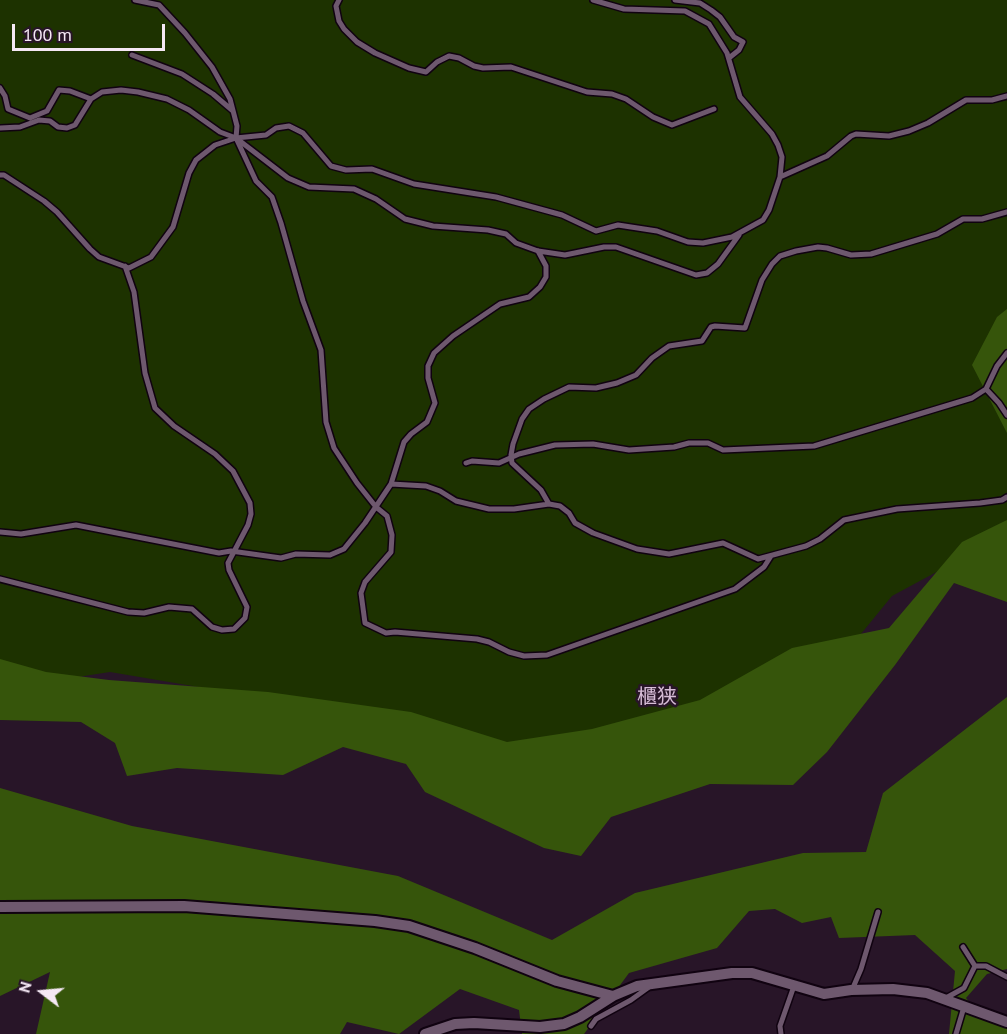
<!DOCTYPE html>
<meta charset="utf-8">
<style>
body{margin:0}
#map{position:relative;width:1007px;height:1034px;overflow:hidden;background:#281528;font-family:"PT Sans",sans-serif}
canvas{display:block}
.north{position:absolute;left:12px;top:962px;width:60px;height:60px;-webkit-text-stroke:4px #281528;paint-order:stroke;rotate:286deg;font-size:16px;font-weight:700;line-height:24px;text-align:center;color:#f5e8f5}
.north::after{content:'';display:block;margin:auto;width:21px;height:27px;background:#f5e8f5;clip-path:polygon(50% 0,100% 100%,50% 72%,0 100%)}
.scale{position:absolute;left:12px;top:24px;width:153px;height:27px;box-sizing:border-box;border:3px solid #f5e8f5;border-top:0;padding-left:8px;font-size:18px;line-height:21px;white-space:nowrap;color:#f5e8f5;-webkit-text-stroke:4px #281528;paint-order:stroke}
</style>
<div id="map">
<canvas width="1007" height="1034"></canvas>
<div class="north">N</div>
<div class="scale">100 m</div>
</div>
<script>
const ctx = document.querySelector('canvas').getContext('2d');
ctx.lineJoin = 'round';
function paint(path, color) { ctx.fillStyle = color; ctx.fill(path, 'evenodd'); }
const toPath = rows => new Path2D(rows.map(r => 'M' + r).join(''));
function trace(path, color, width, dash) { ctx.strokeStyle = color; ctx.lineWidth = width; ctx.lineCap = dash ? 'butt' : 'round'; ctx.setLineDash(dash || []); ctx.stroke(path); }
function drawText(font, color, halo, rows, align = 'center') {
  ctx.font = font + ' "PT Sans","Noto Sans JP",sans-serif'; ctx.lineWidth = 5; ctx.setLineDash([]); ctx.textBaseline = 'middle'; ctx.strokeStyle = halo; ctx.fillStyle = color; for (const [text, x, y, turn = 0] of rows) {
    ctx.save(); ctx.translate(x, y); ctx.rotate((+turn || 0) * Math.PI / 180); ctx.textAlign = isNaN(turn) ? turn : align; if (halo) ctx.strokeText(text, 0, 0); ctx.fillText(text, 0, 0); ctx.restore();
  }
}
paint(toPath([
 [0,0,1007,0,1007,534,892,596,820,684,519,771,305,705,110,672,39,683,0,669]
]), '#1d3200');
paint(toPath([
 [1007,309,1007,433,972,365,997,317],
 [1007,520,1007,602,954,583,895,665,827,752,793,785,710,784,611,817,581,856,544,848,425,792,406,764,343,747,283,775,177,768,127,776,115,743,81,722,0,720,0,659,46,672,109,680,268,692,411,712,507,742,592,729,700,700,792,648,889,628,962,542],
 [1007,697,1007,969,987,974,966,998,980,1015,1007,1019,1007,1034,949,1034,955,971,915,935,839,938,831,917,802,923,775,909,749,911,717,948,629,973,584,1034,522,1034,519,1010,460,989,399,1034,347,1022,340,1034,36,1034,50,972,0,996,0,788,132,826,398,876,552,940,635,893,803,853,866,852,883,793]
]), '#36550b');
const service = toPath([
 [135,0,159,5,185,33,212,67,230,99,237,126,236,138,256,181,272,197,281,223,303,301,321,350,326,422,334,448,357,483,376,507,387,516,392,535,391,552,365,582,361,593,365,623,386,633,395,632,477,639,489,642,509,652,524,656,547,655,735,589,764,567,771,556],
 [339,0,336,6,339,21,344,29,357,42,375,53,409,68,426,72,437,62,449,56,459,58,474,66,483,68,511,67,587,92,612,94,626,99,653,117,672,125,714,109],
 [593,0,624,9,685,11,709,24,727,53,740,97,772,134,778,145,782,157,780,177],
 [675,0,700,3,711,10,720,17,734,37,743,42,739,50,729,58],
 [132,55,182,74,213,94,233,111],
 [0,88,5,96,8,109,30,118,47,111,59,90,70,91,91,99],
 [0,128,20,127,39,120,50,121,58,127,67,128,75,125,91,99,102,92,121,90,138,92,167,99,189,110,220,132,236,138,288,178,309,187,354,189,376,199,405,219,433,226,488,230,506,234,516,243,538,251,565,255,604,247,616,247,696,275,707,273,718,264,739,235],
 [0,175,4,175,44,201,57,212,90,249,99,257,129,268,151,257,173,227,189,173,196,160,215,145,236,138,266,135,276,128,289,126,303,133,331,166,346,170,372,169,414,184,496,197,562,215,596,231,618,225,657,231,688,242,703,243,732,237,763,220,769,210,780,177,827,156,851,136,856,134,889,136,909,131,928,123,966,100,992,100,1007,96],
 [986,389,999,403,1007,415],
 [466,463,472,461,499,463,519,454,555,445,593,444,629,450,674,447,689,443,708,443,723,450,814,446,972,398,986,389,997,366,1007,353],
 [391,484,426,486,440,491,456,501,489,509,514,509,549,504,560,506,569,513,575,523,593,533,637,549,669,554,723,543,758,559,806,546,820,539,844,520,897,509,980,503,1002,500,1007,497],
 [549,504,541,490,512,463,511,455,513,444,522,419,529,409,544,399,569,387,596,388,617,383,636,375,652,358,669,346,702,341,711,327,715,326,745,328,762,280,772,264,780,256,796,251,818,247,827,248,851,255,871,254,937,234,963,219,982,219,1007,212],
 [0,532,21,534,76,525,219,553,231,551,281,558,296,554,330,555,344,549,365,523,391,484,404,442,411,434,427,422,435,403,428,378,428,366,434,353,453,336,500,304,529,297,540,287,546,277,546,266,538,251],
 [0,579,128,612,144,613,169,607,192,609,212,627,222,630,234,629,245,618,247,607,229,570,228,563,248,525,251,514,250,503,233,471,215,454,174,426,155,408,145,373,134,292,125,266],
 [963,947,975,966],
 [852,990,861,969,878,912],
 [944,999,964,988,975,966,986,966,1007,977],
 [591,1026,596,1019,631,1000,649,987],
 [781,1034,780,1026,794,986],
 [956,1034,964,1007]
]);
const minor = toPath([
 [0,907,184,906,375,921,409,926,475,948,557,981,613,996],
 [425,1034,455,1024,474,1023,540,1027,564,1024,580,1017,613,996,637,986,732,973,752,973,824,994,851,990,893,989,927,993,1007,1022]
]);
trace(service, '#100210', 8);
trace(minor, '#100210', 14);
trace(service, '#6e586e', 5);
trace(minor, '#6e586e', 10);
drawText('20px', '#d7bdd7', '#281528', [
 ["櫃狭",657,697]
]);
</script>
